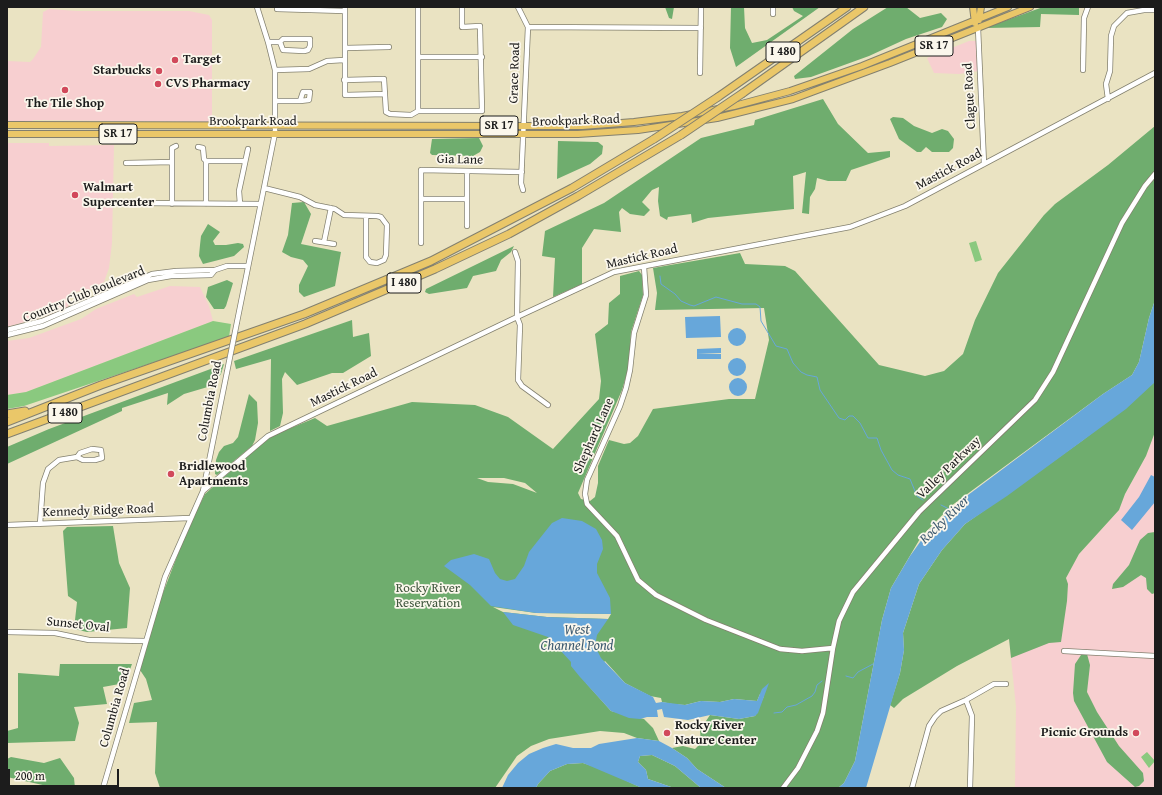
<!DOCTYPE html>
<style>
body{margin:0}
#map{position:relative;width:1162px;height:795px;overflow:hidden;background:#eae3c2;font-family:"Gentium Book Plus",serif}
canvas{display:block}
.frame{position:absolute;inset:0;border:8px solid #1c1c1c;pointer-events:none}
.scale{position:absolute;left:8px;top:769px;width:111px;height:18px;box-sizing:border-box;border:2px solid #1c1c1c;border-top:0;padding-left:5px;font-size:12px;line-height:14px;white-space:nowrap;color:#1c1c1c;-webkit-text-stroke:3px #fbf7ec;paint-order:stroke}
</style>
<div id="map">
<canvas width="1162" height="795"></canvas>
<div class="frame"></div>
<div class="scale">200 m</div>
</div>
<script>
const ctx = document.querySelector('canvas').getContext('2d');
ctx.lineJoin = 'round';
function paint(path, color) { ctx.fillStyle = color; ctx.fill(path, 'evenodd'); }
const toPath = rows => new Path2D(rows.map(r => 'M' + r).join(''));
function trace(path, color, width, dash) { ctx.strokeStyle = color; ctx.lineWidth = width; ctx.lineCap = dash ? 'butt' : 'round'; ctx.setLineDash(dash || []); ctx.stroke(path); }
function drawText(font, color, halo, rows, align = 'center') {
  ctx.font = font + ' "Gentium Book Plus",serif'; ctx.lineWidth = 3.5; ctx.setLineDash([]); ctx.textBaseline = 'middle'; ctx.strokeStyle = halo; ctx.fillStyle = color; for (const [text, x, y, turn = 0] of rows) {
    ctx.save(); ctx.translate(x, y); ctx.rotate((+turn || 0) * Math.PI / 180); ctx.textAlign = isNaN(turn) ? turn : align; if (halo) ctx.strokeText(text, 0, 0); ctx.fillText(text, 0, 0); ctx.restore();
  }
}
paint(toPath([
 [49,9,77,11,189,11,209,15,212,20,212,122,34,120,29,122,7,122,7,61,30,62,33,59,41,47,43,12],
 [969,41,976,41,978,71,959,74,934,73,927,58],
 [7,143,49,143,49,146,114,145,112,243,109,268,104,282,91,289,70,293,70,303,67,308,46,316,7,327],
 [170,286,200,287,209,306,213,321,26,392,7,395,7,341,29,338,81,319,96,309,134,294,137,297],
 [1155,432,1155,788,1015,788,1016,707,1009,639,1064,581,1079,554,1119,510,1125,494,1146,456]
]), '#f7cfd0');
paint(toPath([
 [976,241,982,260,975,262,969,243],
 [213,321,231,324,229,337,24,406,7,409,7,395,26,392],
 [1147,752,1155,761,1149,768,1141,757]
]), '#8ac97f');
paint(toPath([
 [665,7,674,7,672,19,669,18],
 [731,7,744,7,745,28,752,43,767,40,803,16,794,11,792,7,820,7,736,67,730,48],
 [888,7,906,7,920,18,941,13,947,19,942,27,906,39,869,56,811,77,795,79,794,76,853,29],
 [1043,7,1079,7,1079,15,1041,14,1040,27,985,28],
 [823,99,838,124,868,153,890,151,890,157,851,170,846,181,828,181,817,178,815,189,810,197,809,214,802,213,806,172,793,176,794,209,708,218,692,223,691,214,668,217,667,220,660,216,658,201,659,187,652,190,642,202,650,210,644,216,630,214,622,208,619,212,621,232,594,229,582,248,582,284,553,297,555,258,542,256,545,231,604,203,701,138,754,125,755,120],
 [893,117,903,118,914,126,932,133,942,129,948,131,954,139,953,148,949,152,932,152,926,147,921,152,917,152,899,139,890,119],
 [1155,126,1155,300,1149,318,1139,362,1132,375,1103,394,951,506,921,537,891,588,882,620,855,761,844,783,838,788,726,788,697,769,687,758,672,748,683,746,695,749,701,743,700,730,710,715,739,719,755,716,764,696,760,694,757,701,734,699,720,702,701,701,685,705,672,704,662,702,661,698,650,696,625,683,605,661,586,683,611,711,644,719,653,728,659,741,637,738,624,733,600,731,549,739,531,746,517,756,495,788,160,788,155,773,157,722,129,723,134,703,152,700,146,679,140,670,156,611,188,528,205,494,269,437,315,418,327,426,412,402,475,405,508,417,553,449,599,399,601,381,595,334,608,324,609,303,620,294,620,276,639,271,642,275,643,295,631,332,629,366,622,390,578,493,581,499,590,501,595,497,598,483,598,466,609,440,624,444,630,443,638,436,653,409,729,399,755,399,769,340,764,308,655,310,657,293,653,268,740,253,745,264,785,266,795,271,879,365,925,376,944,371,963,354,975,320,998,273,1044,215,1055,204,1108,165],
 [477,478,504,478,525,483,537,493,513,484,488,482],
 [493,607,536,613,611,614,608,619,547,617,503,612],
 [479,138,483,146,480,152,473,156,432,155,430,153,432,139],
 [558,141,598,142,603,146,602,154,590,164,557,179],
 [304,202,311,214,301,244,341,252,335,286,304,297,299,292,299,285,308,266,303,260,291,257,282,252,288,235,292,203],
 [208,224,220,232,213,241,215,245,226,245,238,243,243,244,244,247,234,256,203,264,199,256,200,245,201,236],
 [514,246,511,252,501,260,496,271,473,276,467,288,429,294,425,292,426,289],
 [227,280,233,283,226,306,224,309,214,309,206,297,208,287],
 [352,320,353,337,369,333,371,356,343,373,332,373,297,385,285,372,282,379,283,413,280,426,270,431,271,359,236,369,234,361],
 [224,364,221,374,211,386,184,394,167,405,168,393,122,408,122,411,7,464,7,447,49,429],
 [1155,381,1155,432,1146,456,1125,494,1119,510,1079,554,1066,578,1068,584,1067,601,1061,642,1049,643,1011,658,1009,639,957,666,903,699,894,708,890,705,900,673,904,650,903,633,919,584,942,550,965,524,1083,440],
 [249,394,257,402,258,423,255,440,252,446,217,475,215,474,216,460,219,452,224,446,233,443,238,437],
 [113,526,119,563,130,588,127,628,87,632,74,629,77,602,68,596,63,531,67,527],
 [1155,532,1155,593,1152,594,1147,589,1146,578,1141,575,1123,587,1112,589,1113,584,1129,565,1140,540,1148,533],
 [1087,654,1090,665,1087,692,1097,712,1119,746,1143,773,1144,781,1139,786,1135,787,1107,762,1074,701,1073,693,1075,664,1081,655],
 [60,664,132,664,125,683,103,687,107,704,74,707,79,723,75,741,7,743,7,731,18,728,18,673,59,676],
 [652,755,675,766,701,788,674,788,648,779,646,770,638,762,640,756],
 [11,757,44,763,60,758,74,778,75,788,56,788,7,777,7,759],
 [583,763,601,769,642,788,536,788,538,784,550,771,567,764]
]), '#6fad6e');
paint(toPath([
 [1155,300,1154,383,1126,409,1007,496,965,524,942,550,919,584,903,633,904,650,900,673,866,788,838,788,844,783,855,761,882,620,891,588,910,556,928,531,964,498,1103,394,1132,375,1139,362,1149,318],
 [720,316,721,337,686,338,685,317],
 '728 337a9 9 0 1 1 18 0a9 9 0 1 1-18 0Z',
 [721,348,721,353,697,354,697,349],
 [697,354,721,354,721,359,697,359],
 '728 367a9 9 0 1 1 18 0a9 9 0 1 1-18 0Z',
 '729 387a9 9 0 1 1 18 0a9 9 0 1 1-18 0Z',
 [1151,475,1155,477,1155,502,1132,530,1121,520,1139,497],
 [562,518,582,521,596,529,602,540,603,549,597,564,597,573,610,598,611,614,536,613,491,606,470,585,444,566,451,560,474,554,489,559,495,573,500,579,507,581,515,579,524,566,529,552,552,523],
 [503,612,547,617,608,619,597,635,595,646,601,658,625,683,653,697,656,703,662,702,685,705,701,701,720,702,734,699,757,701,762,689,769,683,758,713,755,716,739,719,710,715,688,720,664,717,662,709,657,710,658,717,647,717,640,719,629,718,611,711,580,677,571,666,571,662,548,637,513,625],
 [637,738,659,741,672,748,687,758,697,769,726,788,701,788,675,766,652,755,640,756,638,762,646,770,648,779,674,788,642,788,583,763,567,764,550,771,538,784,536,788,502,788,508,775,518,763,529,754,543,748,556,744,573,748,591,748,599,744]
]), '#67a7da');
trace(toPath([
 [660,276,661,284,675,294,681,301,690,305,694,306,716,297,742,304,756,304,760,307,761,321,776,346,787,349,793,363,801,372,807,375,817,377,820,390,839,418,845,420,849,416,853,416,860,423,868,438,877,438,881,450,892,470,898,475,910,479,917,496,923,500],
 [941,505,951,510],
 [846,676,853,678,858,672,873,664],
 [774,713,782,712,787,707,796,705,812,696,815,692,817,685,822,681]
]), '#67a7da', 1);
const minor = toPath([
 [345,7,345,95,385,94],
 [518,7,528,27,521,183,523,190],
 [277,9,345,11],
 [773,14,773,7],
 [528,27,701,28],
 [978,28,984,164],
 [268,42,280,42,283,39,310,39,310,46,308,50,304,51,283,50,280,42],
 [345,48,389,47],
 [419,57,482,57],
 [275,70,309,69,327,61,344,60],
 [1083,70,1084,18,1088,7],
 [700,73,701,7],
 [344,80,384,79,386,112,390,114,411,115,418,111,482,111,480,26,462,27,462,7],
 [1108,99,1106,84,1110,71,1111,36,1114,26,1127,13,1144,10,1155,10],
 [275,101,300,101,309,100,310,92,303,92,300,101],
 [418,111,418,7],
 [198,147,203,148,204,159,206,161],
 [126,163,172,162],
 [467,171,467,226],
 [264,188,300,197,315,205,335,209,344,215,377,216,381,217,387,225,386,255,384,260,377,263,370,262,366,257,366,216],
 [421,199,467,199],
 [140,203,260,204],
 [172,204,172,148,176,146],
 [206,204,206,161,245,161],
 [240,204,239,191,248,149],
 [315,241,334,244],
 [324,242,331,208],
 [421,243,421,170,522,172],
 [515,252,518,261,517,317,520,325,518,380,522,386,548,405],
 [644,267,646,295,634,333,630,370,626,388,620,406,587,480,585,494,587,504,617,536,638,580,656,595,706,620,780,649,802,651,833,648],
 [237,322,275,133,275,70,268,42,257,7],
 [7,330,42,321,152,274,176,271,215,270],
 [7,335,43,326,148,280,171,276,211,275,215,270,227,266,248,266],
 [203,491,268,436,517,317,614,272,850,227,905,206,1155,73],
 [40,524,43,483,48,469,59,460,77,457,83,460,95,460,102,458,101,450,92,449,80,453,77,457],
 [7,525,190,518],
 [7,632,55,633,89,640,146,641],
 [1064,651,1155,656],
 [966,700,972,716,970,788],
 [103,788,165,577,203,491,227,372],
 [783,788,798,768,817,731,823,713,833,648,839,621,853,592,919,512,1035,400,1053,372,1122,223,1145,186,1155,174],
 [912,788,929,726,935,717,941,711,966,700,994,684,1006,684]
]);
const major = toPath([
 [973,7,975,23],
 [979,20,981,7],
 [7,125,528,126,582,126,634,122,682,116,734,106,790,91,862,66,1008,7],
 [7,134,578,134,638,130,717,118,793,99,890,63,1030,7]
]);
const highway = toPath([
 [743,93,864,7],
 [718,97,847,7],
 [7,414,25,411],
 [7,422,101,385,304,314,431,261,572,188,654,139],
 [7,434,305,324,435,269,509,234,578,196,681,135]
]);
trace(minor, '#83806f', 6);
trace(major, '#83806f', 8);
trace(highway, '#83806f', 9);
trace(minor, '#fff', 4.5);
trace(major, '#eac769', 6);
trace(highway, '#eac769', 7);
const minorBridge = toPath([
 [227,372,237,322]
]);
const highwayBridge = toPath([
 [681,135,743,93],
 [654,139,718,97]
]);
trace(minorBridge, '#83806f', 6, []);
trace(highwayBridge, '#83806f', 9, []);
trace(minorBridge, '#fff', 4.5);
trace(highwayBridge, '#eac769', 7);
for (const [x, y, r, color] of [
 [175,60,4,"#d1495b"],
 [159,71,4,"#d1495b"],
 [158,84,4,"#d1495b"],
 [65,90,4,"#d1495b"],
 [75,195,4,"#d1495b"],
 [171,474,4,"#d1495b"],
 [667,733,4,"#d1495b"],
 [1136,733,4,"#d1495b"]
]) { const dot = new Path2D(); dot.arc(x, y, r, 0, 2 * Math.PI); ctx.fillStyle = color; ctx.fill(dot); trace(dot, '#fbf7ec', 1.5); }
for (const [x, y, w] of [
 [934,46,38],
 [783,52,34],
 [499,126,38],
 [118,134,38],
 [404,283,34],
 [65,413,34]
]) { const box = new Path2D(); box.roundRect(x - w / 2, y - 10, w, 20, 3); ctx.fillStyle = '#fbf7ec'; ctx.fill(box); trace(box, '#1c1c1c', 1); }
drawText('bold 12px', '#1c1c1c', null, [
 ["SR 17",934,46],
 ["I 480",783,52],
 ["SR 17",499,126],
 ["SR 17",118,134],
 ["I 480",404,283],
 ["I 480",65,413]
]);
drawText('bold 13px', '#1c1c1c', '#fbf7ec', [
 ["Target",183,60],
 ["Starbucks",151,71,"right"],
 ["CVS Pharmacy",166,84],
 ["The Tile Shop",65,104,"center"],
 ["Walmart",83,188],
 ["Supercenter",83,203],
 ["Bridlewood",179,467],
 ["Apartments",179,482],
 ["Rocky River",675,726],
 ["Nature Center",675,741],
 ["Picnic Grounds",1128,733,"right"]
], 'left');
drawText('13px', '#1c1c1c', '#fbf7ec', [
 ["Grace Road",515,73,-88],
 ["Clague Road",970,96,-93],
 ["Brookpark Road",576,121,-2],
 ["Brookpark Road",253,122],
 ["Gia Lane",460,160,1],
 ["Mastick Road",949,170,-28],
 ["Mastick Road",642,257,-13],
 ["Country Club Boulevard",84,295,-22],
 ["Mastick Road",344,388,-26],
 ["Columbia Road",210,401,-79],
 ["Shephard Lane",594,436,-66],
 ["Valley Parkway",949,468,-44],
 ["Kennedy Ridge Road",98,511,-2],
 ["Sunset Oval",78,625,6],
 ["Columbia Road",115,708,-74]
]);
drawText('13px', '#42593f', '#fbf7ec', [
 ["Rocky River",428,589],
 ["Reservation",428,604]
]);
drawText('italic 14px', '#3e5b71', '#fbf7ec', [
 ["Rocky River",945,520,-44],
 ["West",577,630],
 ["Channel Pond",577,646]
]);
</script>
